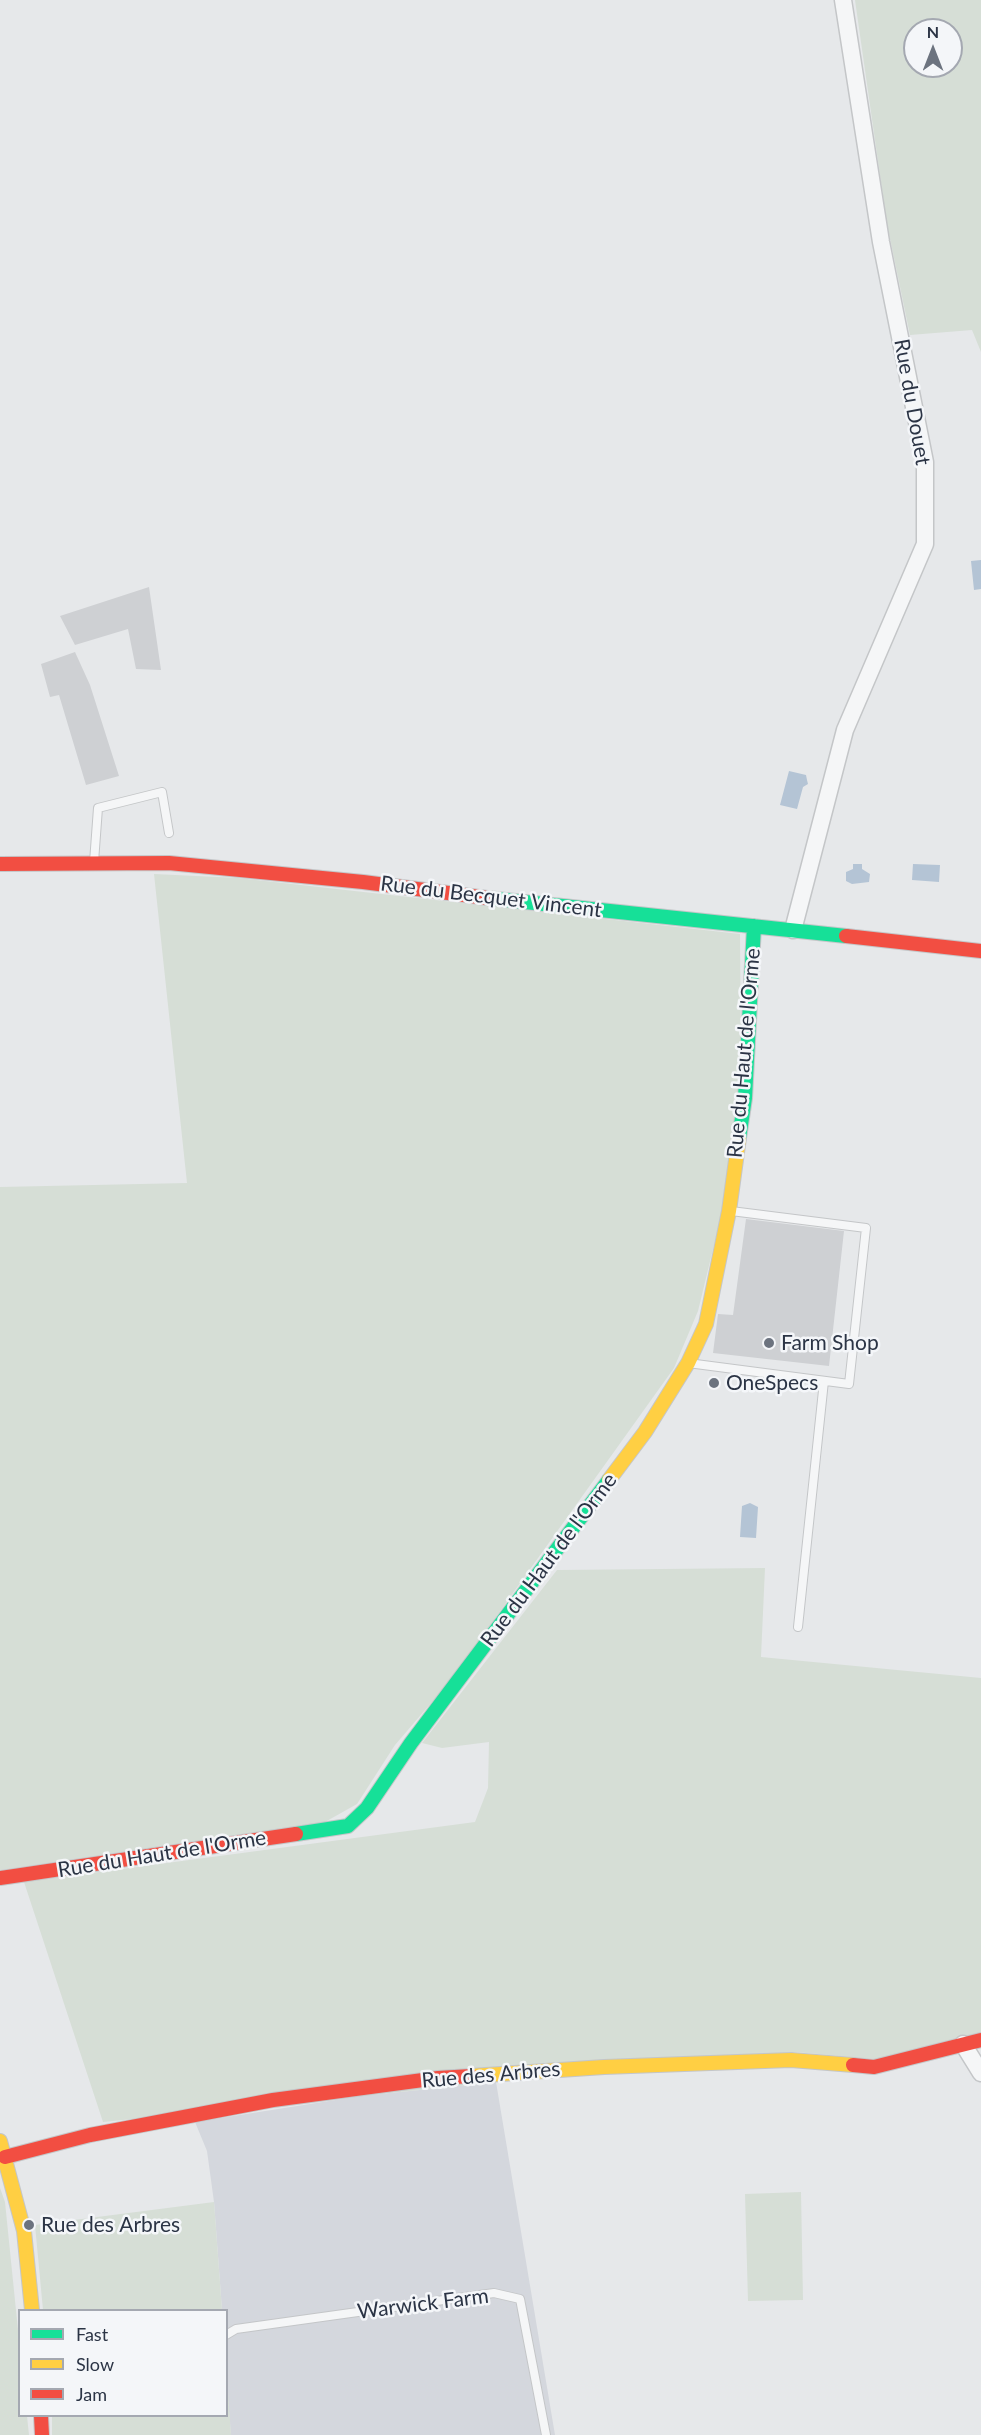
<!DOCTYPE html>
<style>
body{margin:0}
#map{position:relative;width:981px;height:2435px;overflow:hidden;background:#e6e8ea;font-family:Lato,sans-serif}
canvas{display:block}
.legend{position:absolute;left:18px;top:2309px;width:210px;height:108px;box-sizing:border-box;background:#f4f6f9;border:2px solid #a4a8b1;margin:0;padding:8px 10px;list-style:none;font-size:18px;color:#2b3445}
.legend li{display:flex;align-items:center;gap:12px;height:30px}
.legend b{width:30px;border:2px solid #a4a8b1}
.north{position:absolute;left:903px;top:18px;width:60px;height:60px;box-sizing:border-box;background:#f4f6f9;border:2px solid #a4a8b1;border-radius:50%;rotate:0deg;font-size:16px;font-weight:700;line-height:24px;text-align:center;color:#2b3445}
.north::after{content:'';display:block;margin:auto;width:21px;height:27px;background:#6c737f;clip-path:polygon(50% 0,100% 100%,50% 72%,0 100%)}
</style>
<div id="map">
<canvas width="981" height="2435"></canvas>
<ul class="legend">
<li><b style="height:8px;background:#16e098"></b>Fast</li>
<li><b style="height:8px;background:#ffcf43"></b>Slow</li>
<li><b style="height:8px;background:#f24e42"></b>Jam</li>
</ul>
<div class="north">N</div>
</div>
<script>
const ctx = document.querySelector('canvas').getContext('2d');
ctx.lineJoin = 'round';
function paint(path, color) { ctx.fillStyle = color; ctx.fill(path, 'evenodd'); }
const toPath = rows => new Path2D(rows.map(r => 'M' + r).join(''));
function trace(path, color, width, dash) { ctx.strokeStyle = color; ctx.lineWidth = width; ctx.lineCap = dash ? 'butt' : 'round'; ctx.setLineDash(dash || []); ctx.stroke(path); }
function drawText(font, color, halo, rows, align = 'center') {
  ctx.font = font + ' Lato,sans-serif'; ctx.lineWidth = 5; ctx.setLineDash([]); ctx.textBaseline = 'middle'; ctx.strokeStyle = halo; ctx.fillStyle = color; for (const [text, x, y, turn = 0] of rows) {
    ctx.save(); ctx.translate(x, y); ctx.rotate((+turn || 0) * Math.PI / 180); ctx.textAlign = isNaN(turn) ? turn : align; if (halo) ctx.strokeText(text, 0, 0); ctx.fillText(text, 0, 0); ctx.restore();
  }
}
paint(toPath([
 [496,2082,555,2435,231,2435,226,2377,226,2310,222,2310,214,2202,207,2151,195,2122,361,2096]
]), '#d4d7dd');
paint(toPath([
 [855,0,981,0,981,352,972,330,910,335,887,224],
 [915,30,951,30,951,66,915,66],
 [154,874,238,878,740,934,741,1066,723,1208,698,1311,674,1368,450,1681,395,1745,357,1804,325,1822,0,1870,0,1187,187,1183],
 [765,1568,761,1657,981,1678,981,2032,875,2059,795,2052,103,2122,24,1882,475,1822,488,1788,489,1742,442,1748,422,1743,557,1570],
 [0,2188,5,2202,19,2340,20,2416,27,2416,29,2435,0,2435],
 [801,2192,803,2300,748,2301,745,2194],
 [214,2202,222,2310,43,2310,35,2225],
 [227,2377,231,2435,52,2435,52,2416,226,2416]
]), '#d6ded6');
paint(toPath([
 [981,560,981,589,974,590,971,561],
 [789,771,806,775,807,780,808,784,803,787,797,809,780,805],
 [853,864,862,864,862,869,870,874,869,882,852,884,846,881,846,872,853,869],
 [913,864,940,865,939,882,912,880],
 [750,1503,758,1507,756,1538,740,1537,742,1506]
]), '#b4c4d5');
paint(toPath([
 [149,587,161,670,136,669,128,629,75,645,60,616],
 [75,652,90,685,119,776,86,785,59,695,50,697,41,664],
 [746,1219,844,1231,829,1366,713,1353,718,1314,733,1315]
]), '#ced0d3');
const lane = toPath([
 [94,862,98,808,162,792,169,833],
 [688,1363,849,1384,866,1228,731,1211],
 [798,1627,824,1381],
 [226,2335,236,2329,494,2293,520,2299,546,2435]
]);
const street = toPath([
 [793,930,845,730,925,544,925,462,881,242,843,0],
 [963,2044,981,2073]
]);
const fast = toPath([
 [487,898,846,936],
 [739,1138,745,1098,754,926],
 [296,1834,348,1826,367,1808,411,1743,609,1480]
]);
const slow = toPath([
 [609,1480,645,1432,688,1363,706,1324,729,1211,739,1138],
 [471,2076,604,2067,791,2060,853,2065],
 [0,2141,24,2231,32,2310]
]);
const jam = toPath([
 [0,864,169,863,363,882,487,898],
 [846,936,981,951],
 [0,1878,296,1834],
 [853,2065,874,2067,981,2040],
 [5,2157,90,2135,273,2100,438,2078,471,2076],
 [41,2416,42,2435]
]);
trace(lane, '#c4c6c8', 10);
trace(street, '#c4c6c8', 19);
trace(fast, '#c4c6c8', 16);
trace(slow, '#c4c6c8', 16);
trace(jam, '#c4c6c8', 16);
trace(lane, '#f5f6f7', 8);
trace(street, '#f5f6f7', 16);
trace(fast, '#16e098', 14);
trace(slow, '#ffcf43', 14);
trace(jam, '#f24e42', 14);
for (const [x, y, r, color] of [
 [769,1343,6,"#6c737f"],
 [714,1383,6,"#6c737f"],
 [29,2225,6,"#6c737f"]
]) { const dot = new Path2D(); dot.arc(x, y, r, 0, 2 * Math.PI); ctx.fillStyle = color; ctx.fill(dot); trace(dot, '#f4f6f9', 2); }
drawText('21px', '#2b3445', '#f4f6f9', [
 ["Rue du Douet",912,402,80],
 ["Rue du Becquet Vincent",491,897,7],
 ["Rue du Haut de l'Orme",744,1053,-85],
 ["Rue du Haut de l'Orme",549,1560,-53],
 ["Rue du Haut de l'Orme",162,1854,-9],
 ["Rue des Arbres",491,2075,-5],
 ["Warwick Farm",423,2304,-7]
]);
drawText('21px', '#2b3445', '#f4f6f9', [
 ["Farm Shop",781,1343],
 ["OneSpecs",726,1383],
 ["Rue des Arbres",41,2225]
], 'left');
</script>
